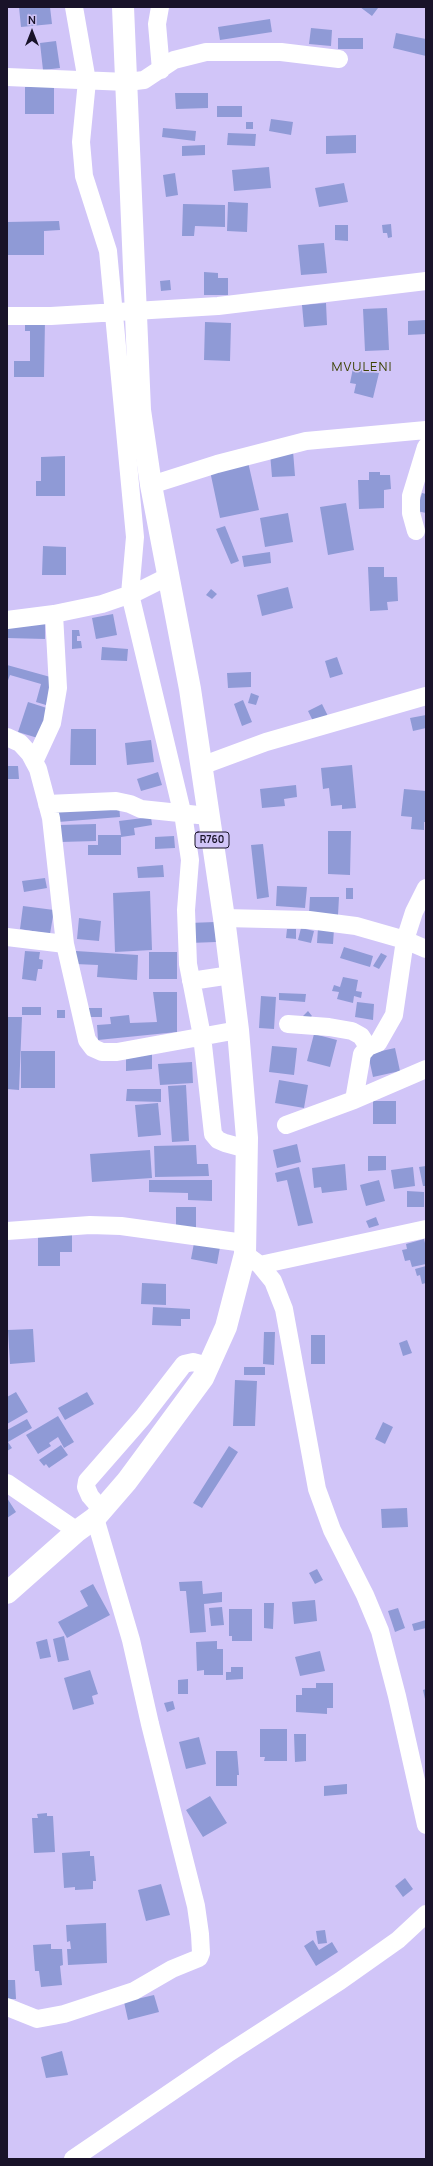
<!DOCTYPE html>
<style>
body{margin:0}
#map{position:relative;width:433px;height:2166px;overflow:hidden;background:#d1c5f8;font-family:Manrope,sans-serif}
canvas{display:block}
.frame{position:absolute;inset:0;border:8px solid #191329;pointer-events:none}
.north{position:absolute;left:12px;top:12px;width:40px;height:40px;-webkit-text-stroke:3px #d1c5f8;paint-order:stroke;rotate:0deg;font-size:11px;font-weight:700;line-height:16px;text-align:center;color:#191329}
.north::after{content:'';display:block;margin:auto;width:14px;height:18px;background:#191329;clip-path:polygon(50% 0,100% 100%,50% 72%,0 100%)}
</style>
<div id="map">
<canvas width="433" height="2166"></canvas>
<div class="frame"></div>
<div class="north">N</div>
</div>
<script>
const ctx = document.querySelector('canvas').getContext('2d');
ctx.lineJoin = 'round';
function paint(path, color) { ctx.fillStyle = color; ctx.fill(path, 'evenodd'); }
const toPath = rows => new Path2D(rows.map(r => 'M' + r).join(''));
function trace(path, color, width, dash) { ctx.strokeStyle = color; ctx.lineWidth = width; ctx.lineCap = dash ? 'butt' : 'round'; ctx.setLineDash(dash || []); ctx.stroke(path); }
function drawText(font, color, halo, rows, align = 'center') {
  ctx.font = font + ' Manrope,sans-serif'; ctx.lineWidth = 3; ctx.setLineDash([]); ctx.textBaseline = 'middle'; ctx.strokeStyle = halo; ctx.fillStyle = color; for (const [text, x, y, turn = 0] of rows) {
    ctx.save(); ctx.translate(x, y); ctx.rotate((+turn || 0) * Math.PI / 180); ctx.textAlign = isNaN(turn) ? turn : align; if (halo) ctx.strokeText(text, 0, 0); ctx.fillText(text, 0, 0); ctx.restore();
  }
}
paint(toPath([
 [19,7,50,7,52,24,21,27],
 [360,7,377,7,378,8,372,16],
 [270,19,272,32,220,40,218,27],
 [311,28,332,30,331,46,309,44],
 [396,33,426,39,426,56,393,48],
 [338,38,363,38,363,49,338,49],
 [56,41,60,68,43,70,40,43],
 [25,87,54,87,54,114,25,114],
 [175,93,208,93,208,108,176,109],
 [217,106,242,106,242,117,217,117],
 [271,119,293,122,291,135,269,131],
 [246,122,253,122,253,129,246,129],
 [163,128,196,131,195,141,162,137],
 [228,133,256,134,255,146,227,145],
 [356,135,356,153,326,154,326,136],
 [205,145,205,155,182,156,182,146],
 [269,167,271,188,234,191,232,170],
 [175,173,178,195,166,197,163,175],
 [344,183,348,202,319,207,315,188],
 [228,202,248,203,247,232,227,231],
 [183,204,225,205,225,227,195,226,194,236,182,236],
 [59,221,60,230,44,231,44,255,7,255,7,222],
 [391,224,392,237,388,238,387,233,383,233,382,225],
 [335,225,348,225,348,241,335,240],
 [324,243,327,273,301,275,298,245],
 [204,272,218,273,218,278,228,278,228,295,204,295],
 [170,280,171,290,161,291,160,281],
 [326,303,327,325,304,327,302,305],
 [387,308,389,350,365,351,363,309],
 [25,319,45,320,44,377,14,377,14,361,30,361,30,331,25,331],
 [426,320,426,334,408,335,408,321],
 [205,322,231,323,230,361,204,360],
 [353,368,379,373,373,398,354,393,356,384,350,383],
 [293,451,295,476,272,477,270,453],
 [65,456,65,496,36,496,36,481,41,481,41,457],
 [248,462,259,510,220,518,210,471],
 [369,472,380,472,380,475,390,475,391,489,384,490,384,508,359,509,358,480,369,480],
 [422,493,426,494,426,513,417,511],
 [346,503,354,550,328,555,320,507],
 [288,513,293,542,265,547,260,518],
 [225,526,239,561,231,564,216,529],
 [43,546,66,547,66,575,42,575],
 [270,552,271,563,244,567,242,556],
 [368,567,384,567,384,577,397,577,398,601,387,602,388,610,370,611],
 [288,587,293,608,262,616,257,595],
 [211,589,217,594,212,599,206,595],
 [113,614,117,635,96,639,92,618],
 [8,623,45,624,45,639,7,638],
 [72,630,79,630,80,636,77,636,77,641,81,641,82,648,72,649],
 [102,647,128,649,127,661,101,660],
 [337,657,343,674,330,678,325,661],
 [7,665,54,678,46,705,36,702,41,684,10,675,7,683],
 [251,672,251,687,228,688,227,673],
 [251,693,259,696,256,705,248,703],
 [243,700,252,722,242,726,234,704],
 [28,702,50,709,41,739,18,732],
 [322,704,328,716,314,723,308,711],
 [426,715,426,728,413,731,410,718],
 [71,729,96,729,96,765,70,765],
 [151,740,154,762,127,765,125,743],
 [352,765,356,808,342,809,342,805,331,806,329,788,323,789,321,768],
 [7,766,18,766,19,779,7,779],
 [158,772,162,785,141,791,137,779],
 [296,785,297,797,284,799,285,806,262,808,260,789],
 [404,789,426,791,426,822,424,822,424,830,411,829,412,817,401,816],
 [119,804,120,817,58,822,56,810],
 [151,817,152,825,134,828,135,835,121,837,121,855,88,855,88,845,98,845,98,835,121,835,119,821],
 [96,824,96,841,60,842,59,825],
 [328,831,351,831,350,875,328,874],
 [174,836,175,848,155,849,155,837],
 [263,844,269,897,257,899,251,845],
 [163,865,164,877,138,878,137,867],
 [45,878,47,888,24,892,22,881],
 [277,886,307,887,305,908,276,906],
 [346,888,353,888,353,899,346,899],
 [150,891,152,950,115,952,113,893],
 [310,897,339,897,338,915,309,914],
 [23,906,54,910,50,934,20,929],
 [79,918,101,921,99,941,77,939],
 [215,922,216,942,189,943,189,923],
 [301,928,314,931,311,943,298,940],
 [318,928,334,929,333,944,317,943],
 [287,929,296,929,296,939,286,938],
 [344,947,373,956,370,967,340,958],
 [25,951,40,952,39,959,43,960,42,969,38,969,36,981,22,979],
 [76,951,138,955,137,980,97,977,98,965,75,964],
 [149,952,177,952,177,979,149,979],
 [381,953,387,956,379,969,373,966],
 [343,977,358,980,356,991,362,992,361,998,354,996,353,1003,337,999,339,992,332,991,334,985,340,987],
 [153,992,177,992,177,1032,98,1040,97,1025,111,1024,110,1017,129,1015,130,1023,157,1022],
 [279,993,306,994,305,1002,279,1000],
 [261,996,276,997,274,1029,259,1028],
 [357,1002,374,1004,373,1020,355,1017],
 [22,1007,41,1007,41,1015,22,1015],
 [83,1008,102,1008,102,1017,83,1017],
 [57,1010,65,1010,65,1018,57,1018],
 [308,1011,312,1016,306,1022,302,1017],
 [7,1017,22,1017,19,1090,7,1089],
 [314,1034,337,1040,330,1067,307,1061],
 [272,1046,297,1048,294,1075,269,1072],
 [395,1048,400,1071,373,1077,368,1054],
 [21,1051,55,1051,55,1088,21,1088],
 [152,1053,152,1069,126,1071,126,1055],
 [192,1062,193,1083,160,1085,158,1064],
 [279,1080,308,1085,304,1108,275,1103],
 [186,1085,189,1141,172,1142,168,1086],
 [127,1089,161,1089,161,1102,126,1101],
 [373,1101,396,1101,396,1124,373,1124],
 [158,1103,161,1135,138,1137,135,1105],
 [297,1144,301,1162,277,1168,273,1150],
 [196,1145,197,1164,208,1164,209,1176,155,1177,154,1146],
 [150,1150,152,1178,92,1182,90,1154],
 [368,1156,386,1156,386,1170,368,1171],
 [345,1164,347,1190,322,1193,321,1187,314,1188,312,1168],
 [426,1166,426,1186,423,1186,419,1167],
 [299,1167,313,1223,298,1226,287,1180,277,1182,275,1173],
 [413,1167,415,1186,394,1189,391,1170],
 [149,1180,212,1180,212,1201,188,1200,188,1193,149,1192],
 [379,1180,385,1201,366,1206,360,1185],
 [407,1191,424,1192,424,1207,407,1207],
 [176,1207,196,1207,196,1228,176,1228],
 [376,1217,379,1225,369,1228,366,1221],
 [38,1231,72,1231,72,1252,60,1252,60,1266,38,1266],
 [424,1239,426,1247,426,1264,412,1267,410,1260,405,1261,402,1250,407,1249,406,1244],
 [194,1243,220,1247,217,1264,191,1259],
 [426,1266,426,1283,422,1284,420,1275,417,1276,415,1269],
 [142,1283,166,1284,166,1305,141,1304],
 [153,1307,190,1309,190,1319,181,1319,181,1326,152,1325],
 [33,1329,35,1362,10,1364,8,1330],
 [264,1332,275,1332,274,1365,263,1364],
 [311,1335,325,1335,325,1364,311,1364],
 [407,1340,412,1353,403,1356,399,1343],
 [244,1367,265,1367,265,1375,244,1375],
 [235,1380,257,1381,255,1426,233,1426],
 [16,1392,28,1412,7,1424,7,1397],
 [87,1392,94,1404,65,1420,58,1408],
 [58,1416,74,1442,64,1448,58,1437,49,1443,51,1446,38,1454,26,1435],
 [27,1419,32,1428,8,1442,12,1448,7,1451,7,1430],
 [383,1422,393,1427,385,1444,375,1439],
 [61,1445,68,1455,49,1468,46,1464,44,1466,39,1460],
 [229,1446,238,1452,202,1508,193,1503],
 [7,1498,16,1512,7,1518],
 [407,1508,408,1527,382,1528,381,1509],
 [317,1569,323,1580,315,1584,309,1573],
 [202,1581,203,1594,222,1592,222,1602,204,1604,206,1632,190,1633,186,1591,180,1591,179,1582],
 [93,1584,110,1615,67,1638,58,1622,88,1606,80,1591],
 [315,1600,317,1621,294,1624,292,1602],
 [264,1603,274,1603,273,1629,264,1628],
 [222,1607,224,1625,211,1626,209,1608],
 [398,1608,405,1628,395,1632,388,1611],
 [229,1609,252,1609,252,1641,232,1641,232,1636,229,1636],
 [426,1620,426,1628,414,1631,412,1624],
 [64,1636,69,1660,58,1662,53,1639],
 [47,1639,51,1657,40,1659,36,1642],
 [217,1641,217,1649,223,1649,223,1675,204,1675,204,1670,197,1671,196,1642],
 [320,1651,325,1671,300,1676,295,1657],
 [231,1667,243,1667,243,1679,226,1680,226,1672,231,1672],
 [90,1670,98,1694,92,1696,94,1704,73,1710,64,1678],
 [188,1679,188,1694,178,1694,178,1680],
 [316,1683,333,1683,333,1708,327,1708,327,1714,296,1712,296,1695,302,1695,302,1688,316,1688],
 [426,1689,426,1699,425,1699,423,1690],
 [173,1701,175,1709,167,1712,164,1703],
 [260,1729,287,1729,287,1761,264,1761,265,1757,260,1757],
 [294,1734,306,1734,306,1761,295,1762],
 [199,1737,206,1764,186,1769,179,1742],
 [216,1751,237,1751,239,1775,237,1775,237,1786,216,1786],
 [347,1784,347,1794,324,1796,324,1786],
 [210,1796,227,1823,203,1837,186,1810],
 [47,1813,47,1816,53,1816,55,1852,34,1853,32,1818,38,1818,37,1814],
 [90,1851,90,1856,94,1856,96,1881,93,1881,93,1889,75,1890,75,1887,64,1888,62,1853],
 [405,1878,413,1889,403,1897,395,1886],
 [161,1884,170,1915,146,1921,138,1890],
 [106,1923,107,1963,68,1965,67,1949,71,1949,70,1941,67,1942,66,1925],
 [325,1930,327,1943,318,1944,316,1931],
 [313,1940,319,1950,332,1942,338,1952,316,1966,304,1946],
 [51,1944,51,1949,62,1949,63,1965,60,1966,62,1985,41,1987,39,1971,35,1971,33,1945],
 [7,1980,15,1980,16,1999,7,1999],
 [154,1995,159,2012,128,2020,124,2002],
 [62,2051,68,2075,46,2078,41,2057]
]), '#8f9ad6');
trace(toPath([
 [74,7,87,81,81,142,84,176,108,251,135,537,130,594,184,820,190,860,186,910,188,964,202,1036,213,1134,218,1140,225,1143,247,1149],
 [160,7,157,24,161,70],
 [7,77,127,82,144,80,174,60,206,52,281,52,339,59],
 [7,316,51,316,218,306,426,281],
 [151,485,217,464,306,441,426,430],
 [416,531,411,513,411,496,426,447],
 [7,620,54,614,102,604,137,592,169,576],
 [7,737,20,743,30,754,38,769,51,818,65,944,87,1040,93,1048,102,1052,117,1052,238,1030],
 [34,762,52,723,58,688,54,614],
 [201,766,266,742,426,696],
 [47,804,116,801,130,804,141,809,208,816],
 [224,918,309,920,356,926,405,940,426,949],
 [7,937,65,944],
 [191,981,231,975],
 [288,1024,329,1027,352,1031,361,1036,368,1047],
 [354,1100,362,1054,368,1047,378,1043,394,1015,405,940,414,912,426,888],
 [286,1125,354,1100,426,1069],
 [7,1231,90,1225,121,1226,244,1243],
 [245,1254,260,1265,273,1281,284,1309,317,1489,332,1530,365,1595,380,1631,397,1696,426,1825],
 [260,1265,426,1229],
 [7,1483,77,1531],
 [102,1510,90,1496,86,1487,87,1481,143,1417,184,1364,193,1362,208,1366],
 [7,2007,37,2019,64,2014,134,1991,172,1969,199,1958,201,1953,200,1934,196,1906,180,1843,150,1724,131,1640,95,1518],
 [73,2159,227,2054,340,1981,398,1940,426,1914]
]), '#fff', 18);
trace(toPath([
 [7,1593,77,1531,95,1518,127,1481,203,1378,226,1327,245,1254,247,1138,238,1030,224,918,190,689,151,485,140,410,123,7]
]), '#fff', 22);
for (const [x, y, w] of [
 [212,840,34]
]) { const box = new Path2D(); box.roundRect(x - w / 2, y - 8, w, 16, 3); ctx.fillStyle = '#d1c5f8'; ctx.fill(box); trace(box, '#191329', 1); }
drawText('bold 10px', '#191329', null, [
 ["R760",212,840]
]);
ctx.letterSpacing = '1px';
drawText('13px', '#3c4203', '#d1c5f8', [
 ["MVULENI",362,367]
]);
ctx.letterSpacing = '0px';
</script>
